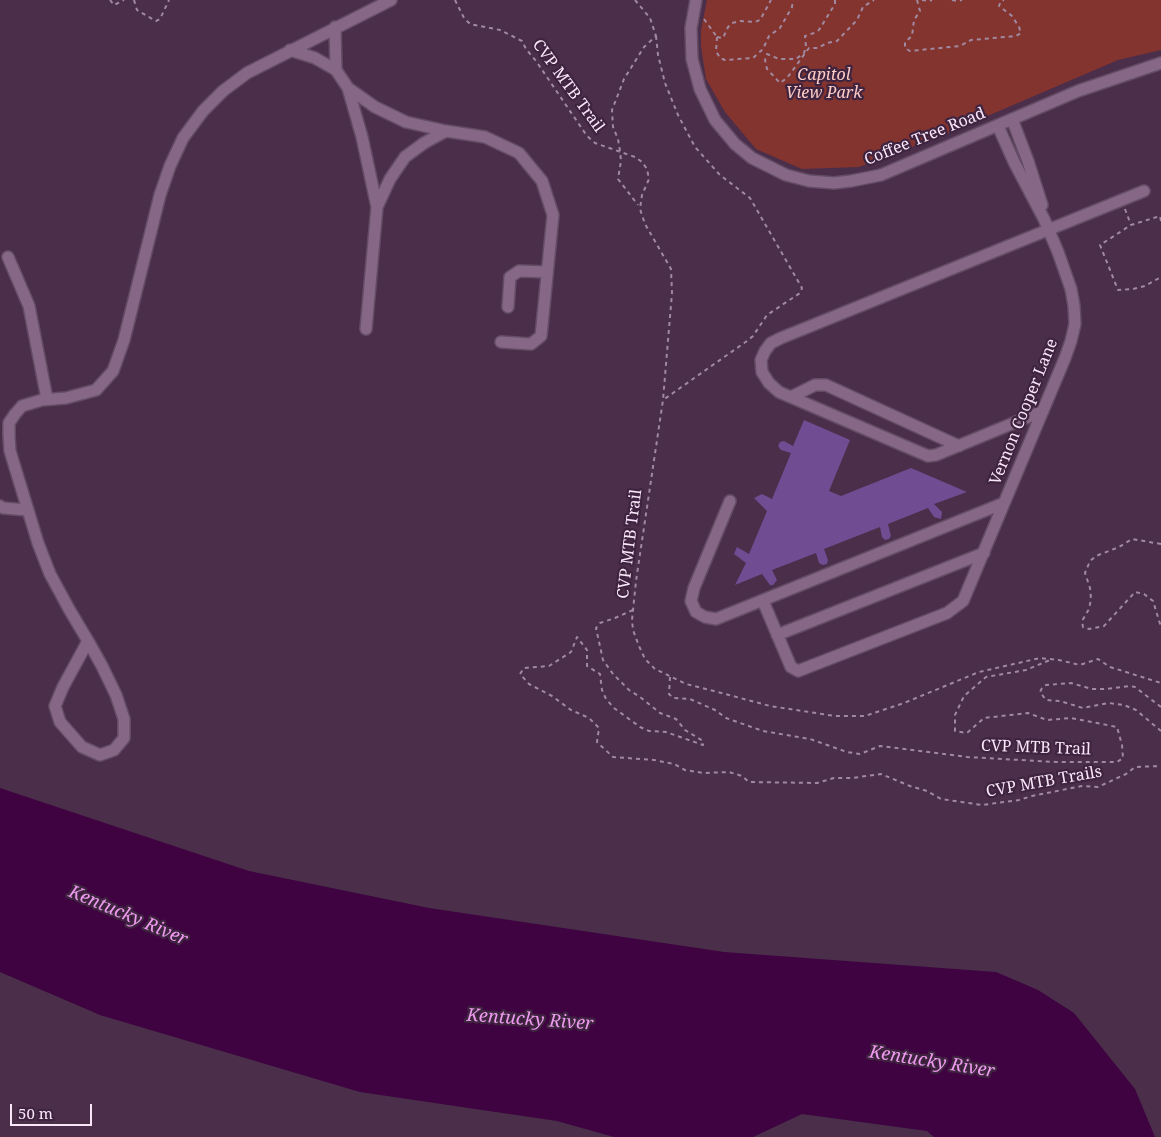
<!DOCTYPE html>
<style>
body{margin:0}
#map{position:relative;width:1161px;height:1137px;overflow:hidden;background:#4a2e4a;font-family:"Noto Serif",serif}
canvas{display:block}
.scale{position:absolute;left:10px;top:1104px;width:82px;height:22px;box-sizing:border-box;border:2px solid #f9e7f9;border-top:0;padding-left:6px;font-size:15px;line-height:18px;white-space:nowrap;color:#f9e7f9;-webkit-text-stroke:4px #3f2440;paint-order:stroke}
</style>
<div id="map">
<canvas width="1161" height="1137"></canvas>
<div class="scale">50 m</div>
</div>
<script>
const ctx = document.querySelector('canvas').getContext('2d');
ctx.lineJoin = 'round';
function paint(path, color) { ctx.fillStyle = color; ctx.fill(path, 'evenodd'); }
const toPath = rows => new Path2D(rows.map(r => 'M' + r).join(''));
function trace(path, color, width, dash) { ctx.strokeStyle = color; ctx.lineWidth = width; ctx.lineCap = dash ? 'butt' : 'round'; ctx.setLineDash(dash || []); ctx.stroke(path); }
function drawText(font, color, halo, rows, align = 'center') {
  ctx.font = font + ' "Noto Serif",serif'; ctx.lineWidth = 4.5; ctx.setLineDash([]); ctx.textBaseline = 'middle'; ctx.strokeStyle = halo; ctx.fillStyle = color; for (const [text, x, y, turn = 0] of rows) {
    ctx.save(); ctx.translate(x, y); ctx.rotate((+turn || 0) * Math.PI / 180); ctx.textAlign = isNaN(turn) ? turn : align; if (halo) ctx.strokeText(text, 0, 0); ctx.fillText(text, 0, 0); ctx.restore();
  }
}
paint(toPath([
 [707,0,1161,0,1161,50,1118,60,941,136,859,167,802,169,756,149,725,112,706,79,701,46,701,30]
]), '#84342f');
paint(toPath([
 [0,788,249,871,429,908,724,952,996,972,1038,990,1074,1013,1135,1089,1155,1137,934,1137,927,1131,802,1114,753,1137,614,1137,557,1121,360,1092,100,1015,0,972]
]), '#3e0340');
paint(toPath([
 [804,420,850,440,829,491,841,496,911,468,967,492,934,504,942,512,941,519,934,517,928,508,888,524,891,536,889,539,885,540,882,537,880,527,824,549,828,560,827,564,823,565,819,563,816,553,772,570,777,580,773,585,770,585,762,574,735,585,746,563,734,554,737,547,749,554,767,511,754,498,762,494,772,499,791,453,781,450,778,446,780,442,784,441,793,446]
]), '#704c92');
const minor = toPath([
 [696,0,691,28,692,59,700,89,715,120,735,144,752,158,786,175,809,181,834,183,851,181,881,175,1078,91,1161,63],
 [290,50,315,58,336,70,335,27],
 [336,70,348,88,362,137,377,207,366,329],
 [348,88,375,107,406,122,446,131,485,137,519,153,542,181,553,215,541,336,531,344,501,342],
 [1012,119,1028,161,1042,205],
 [377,207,390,179,405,157,424,143,446,131],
 [8,257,29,306,47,399],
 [508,307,510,277,519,271,547,272],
 [791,397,815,385,826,385,959,446],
 [1043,411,936,455,928,456,779,392,769,383,762,372,761,360,765,351,771,343,781,338,1144,191],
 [730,501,694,588,691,601,696,612,705,617,716,619,1004,503],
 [0,506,3,508,27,510],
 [763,601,791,667,798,671,947,613,963,601,1065,358,1071,341,1075,324,1074,306,1071,289,1058,252,1044,219,1014,162,998,126],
 [777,635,984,553],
 [88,641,63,687,55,706,60,722,82,747,100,755,114,750,124,738,124,719,116,695,102,666,88,641,69,609,50,574,38,543,10,451,9,436,9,423,15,414,22,406,42,400,66,398,96,390,113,371,124,340,160,195,170,166,183,138,203,111,223,91,247,73,391,0]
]);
trace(minor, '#644c64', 14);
trace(toPath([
 [110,0,114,5,124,0],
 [134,0,137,10,156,21,160,19,169,0],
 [455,0,464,18,470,24,500,30,522,41,526,49,536,61,587,136,595,143,635,157,642,162,647,169,649,179,642,195,640,209,645,224,671,269,672,293,663,400,636,581,632,620,633,630,639,646,645,659,655,669,686,684,714,691,770,706,835,716,865,716,904,703,979,672,1040,658,1059,660,1080,665,1098,659,1110,667,1161,683],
 [635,0,650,18,656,36,644,47,624,79,612,110,613,127,618,139,620,151,621,161,618,179,638,205],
 [835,0,835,4,819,30,814,33,805,36,806,47,804,53,796,59,779,59,767,54,765,60,767,69,780,83,787,78,809,48,818,48,827,43,837,41,857,20,863,7,874,0],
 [917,0,920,11,914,20,912,36,905,42,905,48,910,51,960,46,971,40,1016,36,1021,33,1019,27,1012,16,999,6,1001,1,1004,0],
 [922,0,929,1,932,0],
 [952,0,957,1,962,0],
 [704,19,717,37],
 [656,36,658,55,665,83,678,115,695,147,720,175,750,198,802,288,800,293,767,315,753,336,747,341,663,400],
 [717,37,716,51,720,58,725,60,753,58,763,49,769,36,780,28,792,7,793,0],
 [717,37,723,38,728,27,732,23,740,21,755,22,760,20,771,0],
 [1125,209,1131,225],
 [1161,221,1160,216,1131,225,1100,245,1118,290,1133,289,1145,286,1161,277],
 [1161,544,1132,539,1119,547,1096,556,1090,561,1085,573,1090,588,1091,599,1089,609,1082,621,1083,627,1089,629,1104,626,1135,592,1144,594,1153,601,1161,627],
 [633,610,615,618,600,623,596,628,603,660,613,674,629,690,640,697,660,713,676,719,685,730,703,741,703,745,666,732,649,731,640,727,614,708,606,699,602,690,600,674,587,666,587,650,577,637,571,652,549,666,524,668,520,674,529,684,552,696,571,710,589,718,599,728,597,742,613,757,654,760,674,764,685,770,704,773,729,772,742,776,749,782,817,783,834,778,852,778,881,774,910,786,927,791,941,799,982,805,1019,800,1032,796,1082,786,1098,787,1126,774,1135,767,1161,766],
 [670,677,669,694,673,698,690,699,715,710,726,718,763,731,810,739,847,752,860,754,880,746,967,757,1056,762,1117,762,1123,758,1122,745,1117,727,1071,718,1047,720,1028,713,984,718,967,733,955,731,955,715,964,696,986,677,1026,670,1050,660],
 [1161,707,1135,687,1130,686,1105,689,1092,689,1071,683,1046,685,1042,688,1040,692,1046,700,1060,701,1083,708,1109,703,1124,705,1136,710,1161,731]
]), '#a18aa1', 2, [4, 4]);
trace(minor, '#866786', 11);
drawText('italic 16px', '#feccc6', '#3f2440', [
 ["Capitol",824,75],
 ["View Park",824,93]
]);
drawText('16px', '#f9e7f9', '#3f2440', [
 ["CVP MTB Trail",568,86,54],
 ["Coffee Tree Road",925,137,-22],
 ["Vernon Cooper Lane",1024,412,-68],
 ["CVP MTB Trail",630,544,-83],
 ["CVP MTB Trail",1036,748,2],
 ["CVP MTB Trails",1044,782,-10]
]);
drawText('italic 18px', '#ee9bef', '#3f2440', [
 ["Kentucky River",128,916,23],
 ["Kentucky River",530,1020,4],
 ["Kentucky River",932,1062,9]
]);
</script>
